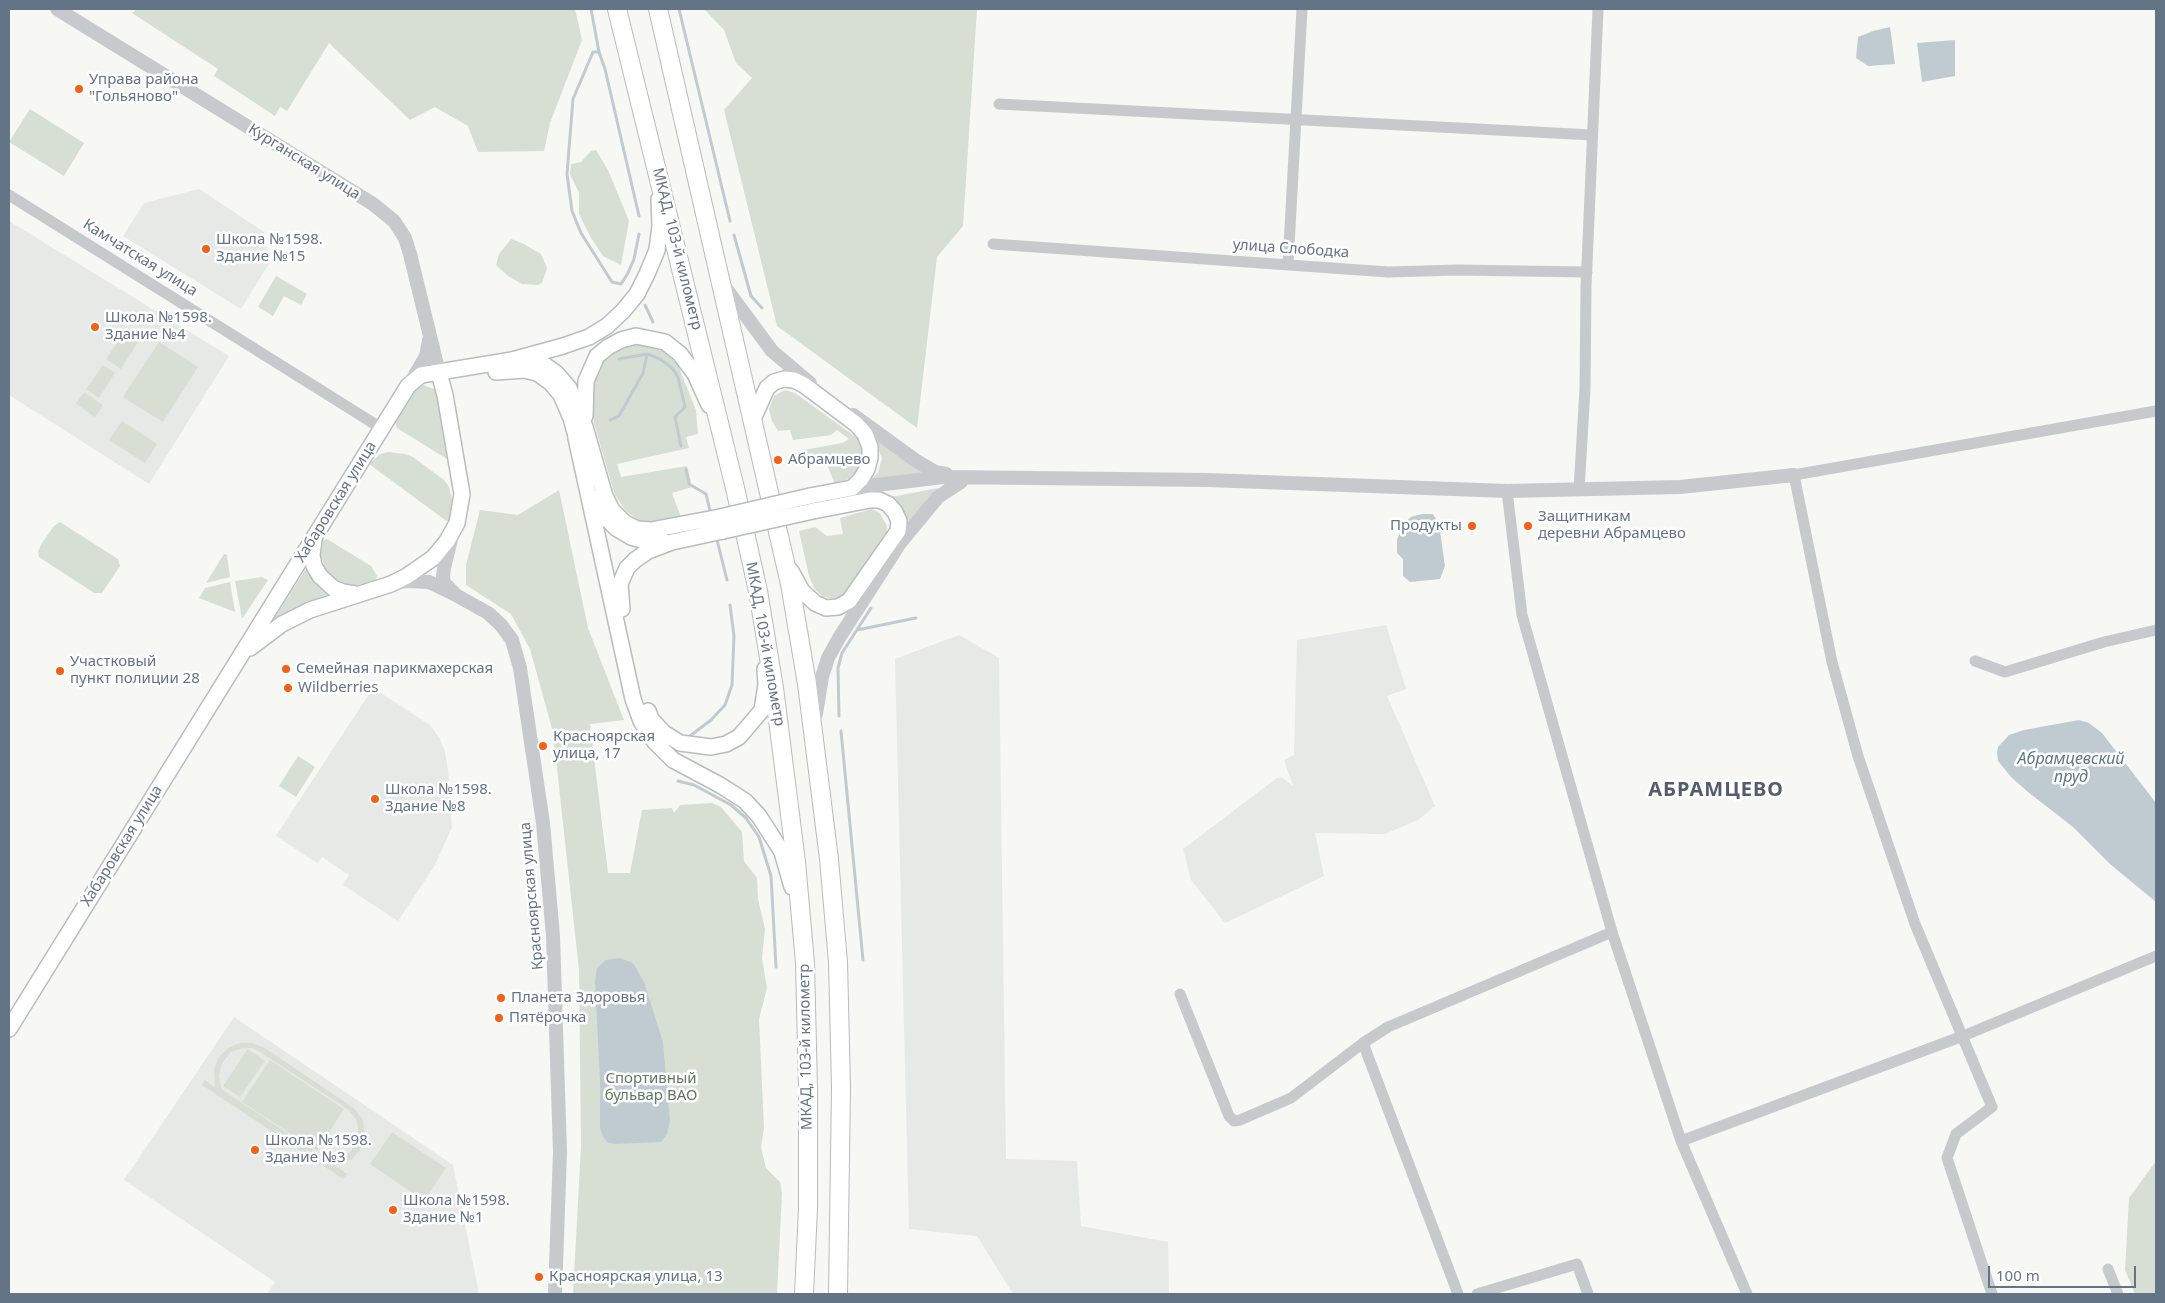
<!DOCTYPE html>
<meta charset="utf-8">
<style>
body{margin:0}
#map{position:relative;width:2165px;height:1303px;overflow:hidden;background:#f7f7f3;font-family:"Noto Sans",sans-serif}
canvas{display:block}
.frame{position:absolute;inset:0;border:10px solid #637487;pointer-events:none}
.scale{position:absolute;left:1988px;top:1266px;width:148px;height:22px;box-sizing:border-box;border:2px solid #637487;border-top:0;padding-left:6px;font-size:15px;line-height:18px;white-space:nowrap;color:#637487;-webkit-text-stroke:4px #fff;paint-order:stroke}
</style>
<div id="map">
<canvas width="2165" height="1303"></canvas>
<div class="frame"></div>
<div class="scale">100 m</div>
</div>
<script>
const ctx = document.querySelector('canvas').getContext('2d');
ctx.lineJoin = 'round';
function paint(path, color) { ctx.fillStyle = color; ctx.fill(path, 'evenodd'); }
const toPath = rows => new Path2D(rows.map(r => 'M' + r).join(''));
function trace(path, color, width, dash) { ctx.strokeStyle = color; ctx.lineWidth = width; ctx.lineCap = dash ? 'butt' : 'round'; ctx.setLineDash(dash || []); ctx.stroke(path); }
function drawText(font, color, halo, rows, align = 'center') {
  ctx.font = font + ' "Noto Sans",sans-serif'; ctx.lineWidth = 5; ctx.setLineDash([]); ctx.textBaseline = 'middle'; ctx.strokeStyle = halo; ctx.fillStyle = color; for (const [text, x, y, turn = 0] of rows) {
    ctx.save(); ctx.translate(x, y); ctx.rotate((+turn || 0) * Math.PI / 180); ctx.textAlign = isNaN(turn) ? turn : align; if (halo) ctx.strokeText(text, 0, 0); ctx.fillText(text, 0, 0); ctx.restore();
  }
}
paint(toPath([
 [199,189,264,232,270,262,241,309,123,236,144,203],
 [9,221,229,356,149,484,9,395],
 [1386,625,1406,689,1387,696,1435,806,1418,820,1385,834,1315,833,1324,876,1225,923,1191,880,1183,849,1277,778,1282,778,1293,786,1284,760,1294,755,1297,640],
 [959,635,999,658,1006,1159,1077,1161,1081,1226,1168,1242,1169,1294,1013,1294,977,1236,909,1229,895,659],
 [373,688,430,725,440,739,445,752,448,770,452,827,435,865,398,921,343,885,349,875,322,857,317,863,276,836],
 [234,1017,453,1165,479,1294,267,1294,275,1282,124,1180]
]), '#e7e9e7');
paint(toPath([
 [137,9,575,9,582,40,550,123,544,151,478,152,468,126,435,107,410,120,329,43,287,111,280,107,275,116,214,76,218,69,132,13],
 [704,9,977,9,963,226,937,257,917,428,777,326,724,110,752,78,736,63,724,30],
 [30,109,84,143,64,176,9,142],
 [596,150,608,170,629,221,621,265,603,256,591,238,579,214,579,193,570,174,571,164,581,162,591,151],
 [511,239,522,243,541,254,547,268,542,283,538,285,522,284,508,276,496,265,499,254],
 [276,276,307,294,301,305,284,296,273,316,258,307],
 [126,330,140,339,121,369,106,359],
 [159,342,198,367,163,422,123,397],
 [629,344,648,345,665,351,678,365,696,410,698,434,686,437,689,448,617,464,621,477,687,466,692,487,672,493,681,517,661,521,639,521,626,511,615,495,594,423,591,396,595,376,600,364,611,351],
 [103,365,115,373,99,398,86,389],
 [423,385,434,389,437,393,450,457,447,459,397,428,395,422,413,391],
 [785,390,795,393,857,438,865,450,863,466,857,476,835,484,826,462,802,467,798,451,842,443,849,439,837,430,831,435,793,440,790,430,778,431,772,421,769,409,774,396],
 [84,392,103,405,95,417,76,404],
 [122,421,157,444,145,463,109,440],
 [872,435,929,474,870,481,878,472,882,458],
 [388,452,405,454,413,457,444,480,449,487,453,503,451,518,448,521,445,520,369,464,380,454],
 [938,488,914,516,907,528,905,516,900,505,891,497],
 [559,490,588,628,624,720,590,724,608,873,630,873,642,810,672,808,674,813,680,805,712,803,721,807,742,832,744,861,757,878,758,899,765,929,762,958,767,988,759,1019,764,1128,761,1147,766,1168,780,1182,782,1193,777,1294,573,1294,581,1146,579,970,553,732,530,649,511,614,466,585,466,565,480,510,518,515],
 [872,509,880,513,887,526,887,539,847,593,836,599,824,597,815,590,809,576,799,531,815,527,827,536,843,534,840,518],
 [60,522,118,559,120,566,102,593,94,593,39,557,38,551,42,543,54,526],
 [327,539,371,566,377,576,375,582,351,586,343,584,331,576,326,570,320,554,323,540],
 [224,554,227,555,230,577,206,583],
 [307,567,328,592,328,594,273,624,272,622],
 [262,577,268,580,242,619,235,581],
 [230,582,235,612,199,598,205,588],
 [298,756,315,767,296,797,279,786],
 [240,1043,252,1043,265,1048,355,1109,363,1120,365,1136,360,1150,352,1159,336,1166,347,1174,343,1179,202,1085,205,1080,215,1087,214,1070,218,1058,228,1048],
 [243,1048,253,1048,260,1052,349,1110,357,1121,358,1129,357,1142,350,1152,340,1157,325,1158,221,1089,219,1076,222,1063,231,1052],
 [248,1049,265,1061,240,1097,223,1086],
 [270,1060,344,1109,317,1151,242,1102],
 [392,1132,446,1168,424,1201,370,1164],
 [2156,1161,2156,1294,2135,1294,2125,1270,2129,1198]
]), '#d7dfd4');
paint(toPath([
 [1890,27,1895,64,1868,66,1856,58,1858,37,1873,31],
 [1955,40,1955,76,1922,82,1917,43],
 [1422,514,1433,514,1439,524,1445,566,1440,579,1410,582,1403,576,1403,559,1397,553,1397,540,1403,524,1411,517],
 [2079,720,2089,723,2102,733,2156,803,2156,902,2110,864,2073,827,2028,792,2011,777,1998,761,1997,753,1998,747,2009,735,2024,730],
 [620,958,633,963,644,982,663,1042,670,1121,667,1134,661,1142,615,1144,607,1142,602,1135,600,1127,600,1082,595,981,597,968,606,960]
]), '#c0cbd1');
trace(toPath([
 [591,9,599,52,605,69,639,216],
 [679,9,730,221],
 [599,52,593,52,573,99,567,174,572,211,581,233,612,282,621,284,628,273,634,259,639,234],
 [734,235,751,296,762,308],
 [645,305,653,322],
 [619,359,647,354,660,359,672,368,678,377,685,407,675,417,681,446],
 [610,420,619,416,643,373,647,354],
 [686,469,689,484,706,494,711,515],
 [716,536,727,580],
 [857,630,916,618],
 [839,716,838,668,842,653,871,608],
 [841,731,863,960],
 [690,736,711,720,725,705,732,685,734,636,730,605],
 [678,781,694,785,731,805,746,818,759,837,771,876,776,967]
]), '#c0cbd1', 3);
const secondary = toPath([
 [521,359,527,359,542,363,556,373,569,388,585,427,605,496,612,510,625,523,637,529,651,530,720,517],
 [496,372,524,370,537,373,550,382,561,395,571,418,579,447],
 [585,416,586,381,597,356,608,347,621,340,636,336,665,342,680,354,695,374,709,405],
 [753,419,767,388,774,382,784,379,794,380,804,385,856,424,865,434,870,447,870,458,867,469,861,479,852,488,810,496],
 [576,438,633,699,641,721,655,742,673,760,720,785,745,801,759,816,782,852,792,887],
 [594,498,603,515,616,528,631,537,645,541,665,542],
 [314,540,312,555,314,566,320,576,333,588,343,592,355,594],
 [791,571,802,591,815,603,826,608,838,607,849,601,898,531,899,521,895,512,888,504,879,500,870,500,813,511],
 [622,609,620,584,627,568,635,560,648,551,672,542,723,531],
 [250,648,282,624,310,610,391,584,407,576,433,558,447,541,457,523,462,494,445,395,439,373],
 [648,711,651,719,664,733,680,743,711,747,726,744,739,737,762,710,766,685,765,669],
 [9,1029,408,386,421,375,512,360,563,346,589,337,607,326,623,311,637,294,647,274,657,250,660,226,659,199]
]);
const trunk = toPath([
 [617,9,735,488,758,591,774,688,796,862,805,963,808,1089,808,1208,804,1294],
 [658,9,790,584,807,684,829,859,838,962,841,1088,838,1294]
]);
trace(secondary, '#b8bdc2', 18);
trace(trunk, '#b8bbbf', 20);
trace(toPath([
 [999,104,1592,135],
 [9,195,381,428],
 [993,244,1388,272,1457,270,1587,272],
 [1288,264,1302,9],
 [1579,490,1585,389,1586,287,1598,9],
 [1507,491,1522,615,1612,932,1681,1141,1747,1294],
 [1975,661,2005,672,2104,642,2156,630],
 [1180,994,1229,1116,1234,1121,1240,1120,1291,1098,1363,1043,1388,1027,1612,932],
 [1363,1043,1458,1294],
 [1681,1141,1963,1036,2156,956],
 [2108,1269,2118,1294],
 [1477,1294,1577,1264,1588,1294],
 [1992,1294,1947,1158,1956,1134,1992,1107,1915,924,1858,756,1832,662,1794,475,2156,411]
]), '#c6cacd', 11);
trace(toPath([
 [57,9,373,204,394,221,405,238,410,254,439,373],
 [724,286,772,351,810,383],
 [411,382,426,356,429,340],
 [853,415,915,460,935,472,946,474],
 [852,488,943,477,1208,480,1507,491,1680,487,1794,475],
 [452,535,444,568,443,577,444,583,454,593],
 [397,583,407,581,429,582,454,594,488,613,501,625,512,640,520,668,543,823,553,936,560,1152,555,1294],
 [816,714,822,677,828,658,839,638,900,543,938,497,961,482]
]), '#c6cacd', 14);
trace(secondary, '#fff', 15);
trace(trunk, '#fff', 18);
const secondaryBridge = toPath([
 [720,517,810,496],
 [723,531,813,511]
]);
trace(secondaryBridge, '#b8bdc2', 18, []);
trace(secondaryBridge, '#fff', 15);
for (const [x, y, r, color] of [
 [79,89,5,"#f46016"],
 [206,249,5,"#f46016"],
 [95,327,5,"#f46016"],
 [778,460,5,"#f46016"],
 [1472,526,5,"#f46016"],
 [1528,526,5,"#f46016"],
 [286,669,5,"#f46016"],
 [60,671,5,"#f46016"],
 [288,688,5,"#f46016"],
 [543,746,5,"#f46016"],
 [375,799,5,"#f46016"],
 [501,998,5,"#f46016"],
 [499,1018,5,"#f46016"],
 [255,1150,5,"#f46016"],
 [393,1210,5,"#f46016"],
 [539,1277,5,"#f46016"]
]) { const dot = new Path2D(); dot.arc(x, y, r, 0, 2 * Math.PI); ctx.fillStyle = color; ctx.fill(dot); trace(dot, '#fff', 2); }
drawText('15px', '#637487', '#fff', [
 ["Управа района",89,80],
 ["\"Гольяново\"",89,97],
 ["Школа №1598.",216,240],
 ["Здание №15",216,257],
 ["Школа №1598.",105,318],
 ["Здание №4",105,335],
 ["Абрамцево",788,460],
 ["Защитникам",1538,517],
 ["деревни Абрамцево",1538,534],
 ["Продукты",1462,526,"right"],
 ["Участковый",70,662],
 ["пункт полиции 28",70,679],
 ["Семейная парикмахерская",296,669],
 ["Wildberries",298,688],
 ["Красноярская",553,737],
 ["улица, 17",553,754],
 ["Школа №1598.",385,790],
 ["Здание №8",385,807],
 ["Планета Здоровья",511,998],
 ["Пятёрочка",509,1018],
 ["Школа №1598.",265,1141],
 ["Здание №3",265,1158],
 ["Школа №1598.",403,1201],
 ["Здание №1",403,1218],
 ["Красноярская улица, 13",549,1277]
], 'left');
drawText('15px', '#637487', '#fff', [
 ["Курганская улица",304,162,32],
 ["МКАД, 103-й километр",677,249,76],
 ["улица Слободка",1291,249,4],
 ["Камчатская улица",140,258,32],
 ["Хабаровская улица",336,502,-58],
 ["МКАД, 103-й километр",765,644,80],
 ["Хабаровская улица",122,846,-58],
 ["Красноярская улица",532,896,-95],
 ["МКАД, 103-й километр",806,1047,-91]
]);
drawText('15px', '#61795e', '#fff', [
 ["Спортивный",651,1079],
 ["бульвар ВАО",651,1096]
]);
drawText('italic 16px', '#5f7683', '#fff', [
 ["Абрамцевский",2071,759],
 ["пруд",2071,777]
]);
ctx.letterSpacing = '1px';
drawText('bold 20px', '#525e6c', '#fff', [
 ["АБРАМЦЕВО",1716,790]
]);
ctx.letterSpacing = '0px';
</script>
